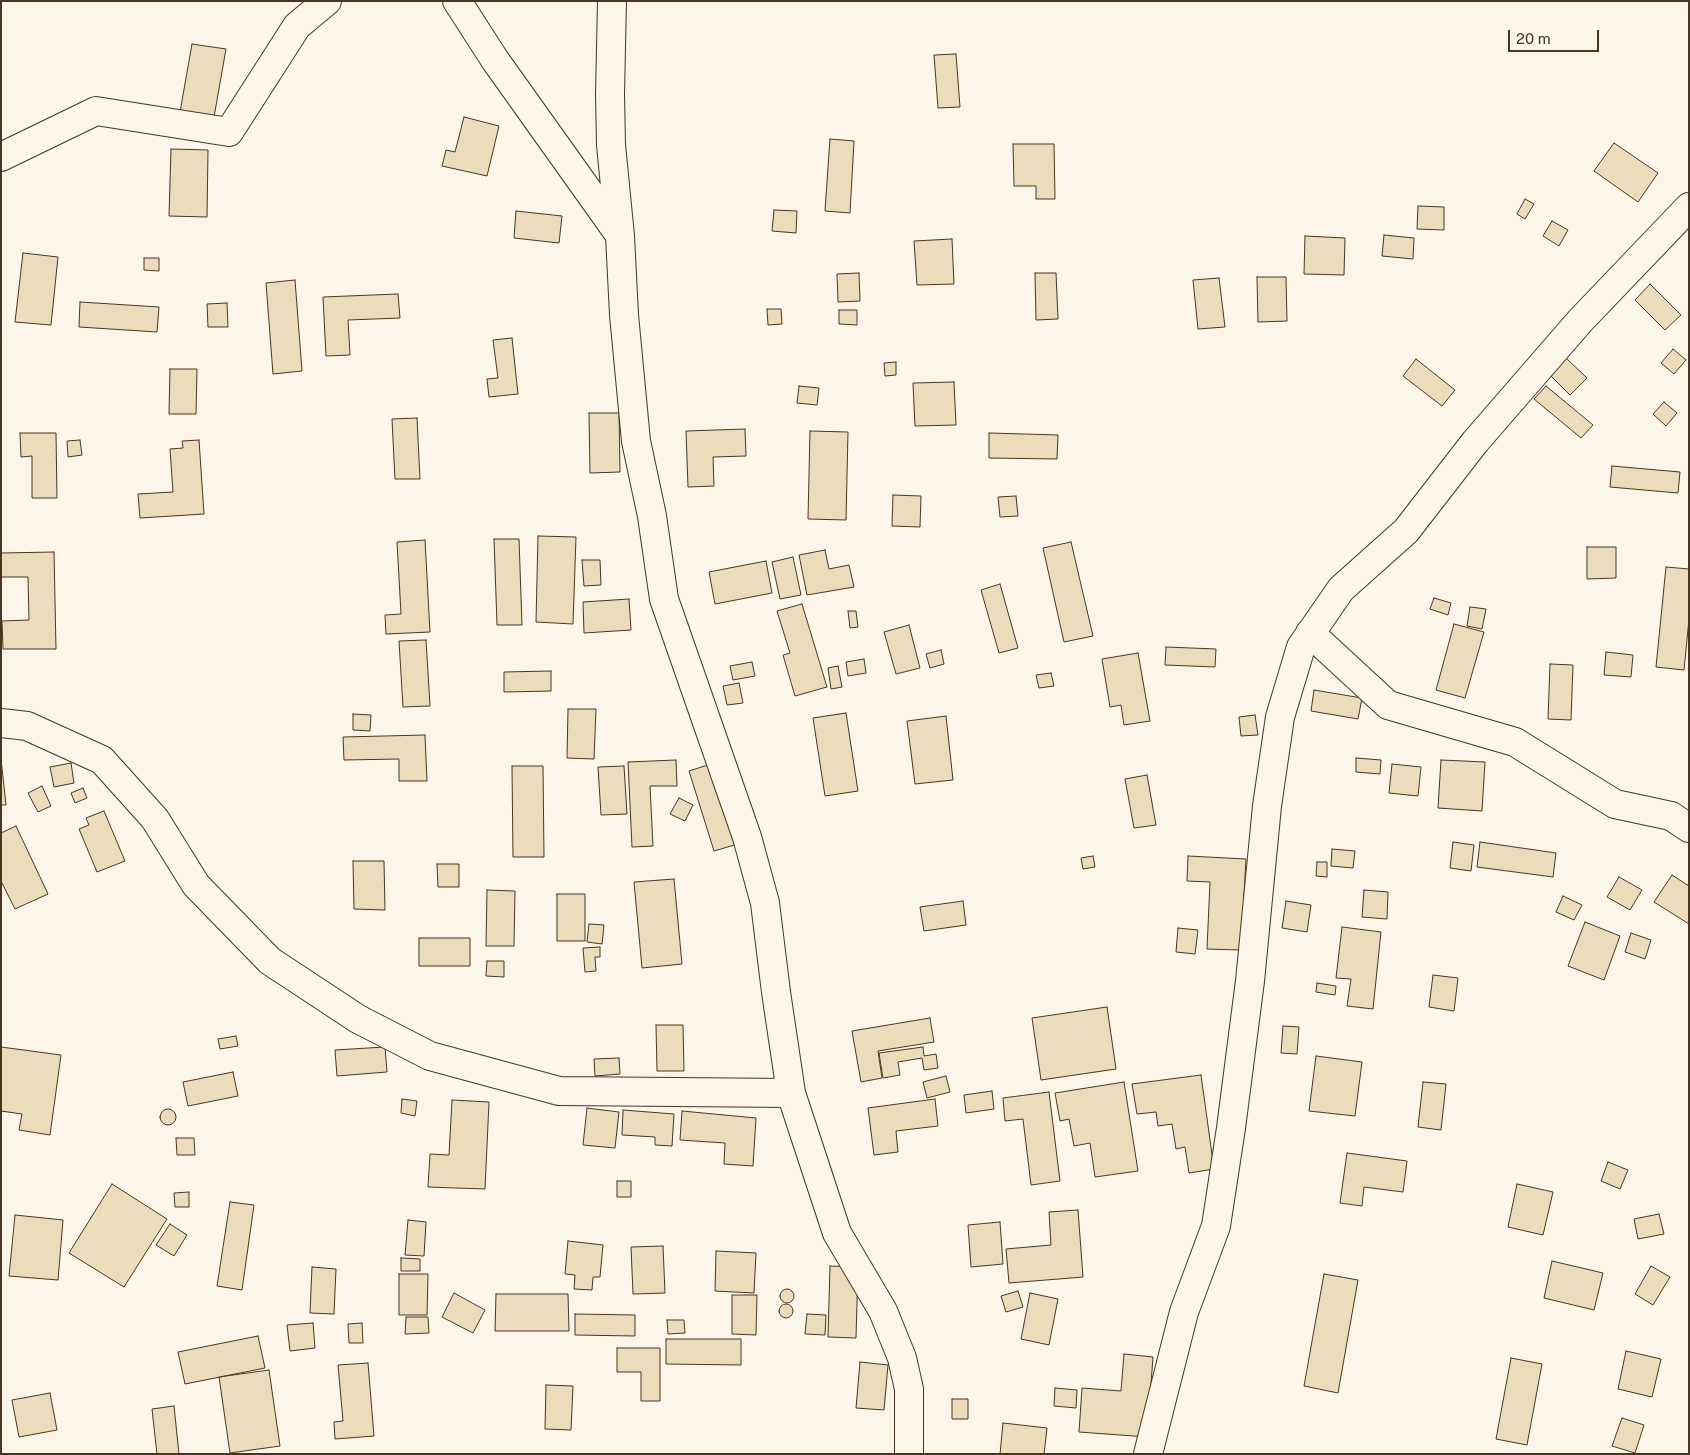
<!DOCTYPE html>
<style>
body{margin:0}
#map{position:relative;width:1690px;height:1455px;overflow:hidden;background:#fbf6e9;font-family:"Public Sans",sans-serif}
canvas{display:block}
.frame{position:absolute;inset:0;border:2px solid #4a3520;pointer-events:none}
.scale{position:absolute;left:1508px;top:30px;width:91px;height:22px;box-sizing:border-box;border:2px solid #4a3520;border-top:0;padding-left:6px;font-size:15px;line-height:18px;white-space:nowrap;color:#4a3520;-webkit-text-stroke:4px #fbf6e9;paint-order:stroke}
</style>
<div id="map">
<canvas width="1690" height="1455"></canvas>
<div class="frame"></div>
<div class="scale">20 m</div>
</div>
<script>
const ctx = document.querySelector('canvas').getContext('2d');
ctx.lineJoin = 'round';
function paint(path, color) { ctx.fillStyle = color; ctx.fill(path, 'evenodd'); }
const toPath = rows => new Path2D(rows.map(r => 'M' + r).join(''));
function trace(path, color, width, dash) { ctx.strokeStyle = color; ctx.lineWidth = width; ctx.lineCap = dash ? 'butt' : 'round'; ctx.setLineDash(dash || []); ctx.stroke(path); }
const building = toPath([
 [192,44,226,49,214,117,180,112,192,44],
 [956,54,960,107,938,108,934,55,956,54],
 [464,117,499,126,487,176,442,166,446,150,455,152,464,117],
 [830,139,854,141,850,213,825,211,830,139],
 [1614,143,1658,173,1638,202,1594,171,1614,143],
 [1013,144,1054,144,1055,199,1036,199,1036,186,1014,186,1013,144],
 [171,149,208,150,207,217,169,216,171,149],
 [1525,199,1534,204,1525,219,1517,214,1525,199],
 [1418,206,1444,207,1444,230,1417,229,1418,206],
 [774,210,797,211,796,233,772,231,774,210],
 [516,211,562,216,559,243,514,238,516,211],
 [1552,221,1568,230,1559,246,1543,236,1552,221],
 [1384,235,1414,238,1413,259,1382,256,1384,235],
 [1305,236,1345,238,1344,275,1304,274,1305,236],
 [952,239,954,284,917,285,914,241,952,239],
 [23,253,58,257,51,325,15,322,23,253],
 [144,258,159,258,159,271,144,270,144,258],
 [859,273,860,301,838,302,837,274,859,273],
 [1035,273,1056,273,1058,319,1036,320,1035,273],
 [1257,277,1286,277,1287,321,1258,322,1257,277],
 [1219,278,1225,327,1198,329,1193,280,1219,278],
 [295,280,302,371,273,374,266,283,295,280],
 [1650,284,1681,315,1665,330,1635,300,1650,284],
 [398,294,400,318,348,320,350,355,326,356,323,297,398,294],
 [80,302,159,307,157,332,79,327,80,302],
 [227,303,228,327,208,327,207,304,227,303],
 [767,309,781,309,782,324,768,325,767,309],
 [839,310,857,310,857,325,839,324,839,310],
 [512,338,518,394,489,397,487,379,498,378,493,340,512,338],
 [1673,349,1686,360,1674,374,1661,363,1673,349],
 [1566,358,1587,378,1570,395,1550,375,1566,358],
 [1416,359,1455,390,1442,406,1403,376,1416,359],
 [896,362,896,375,885,376,884,363,896,362],
 [170,369,197,369,196,414,169,414,170,369],
 [954,382,956,425,915,426,913,383,954,382],
 [799,386,819,388,817,405,797,403,799,386],
 [1546,386,1593,425,1581,438,1534,399,1546,386],
 [1664,402,1677,413,1666,426,1653,414,1664,402],
 [589,413,619,413,620,472,590,473,589,413],
 [417,418,420,479,395,479,392,419,417,418],
 [745,429,746,456,713,457,714,486,688,487,686,431,745,429],
 [810,431,848,432,846,520,808,519,810,431],
 [20,433,56,433,57,498,32,498,32,456,21,457,20,433],
 [989,433,1058,435,1057,459,989,458,989,433],
 [80,440,82,455,68,457,67,441,80,440],
 [199,440,204,514,140,518,138,494,173,492,170,449,183,448,182,441,199,440],
 [1612,466,1680,472,1678,493,1610,487,1612,466],
 [893,495,921,496,920,527,892,526,893,495],
 [1016,496,1018,516,1000,517,998,497,1016,496],
 [538,536,576,537,573,624,536,622,538,536],
 [494,539,519,539,522,625,497,625,494,539],
 [425,540,430,632,386,634,385,615,401,614,397,542,425,540],
 [1071,542,1093,636,1064,642,1043,548,1071,542],
 [1587,547,1616,547,1616,578,1587,579,1587,547],
 [825,550,829,569,849,565,854,587,807,595,799,555,825,550],
 [54,552,56,649,3,649,2,621,29,620,28,577,1,577,1,553,54,552],
 [793,557,801,595,780,599,772,562,793,557],
 [582,560,600,560,601,585,584,586,582,560],
 [766,561,772,593,715,604,709,572,766,561],
 [1666,567,1689,569,1689,619,1684,670,1656,667,1666,567],
 [1000,584,1018,648,999,653,981,590,1000,584],
 [1434,598,1451,603,1448,615,1430,609,1434,598],
 [629,599,631,630,584,633,583,602,629,599],
 [802,604,827,687,795,696,783,655,790,653,777,611,802,604],
 [1470,607,1486,609,1482,629,1467,626,1470,607],
 [848,611,856,611,858,627,850,628,848,611],
 [1454,624,1484,632,1465,698,1436,690,1454,624],
 [909,625,920,668,896,674,884,632,909,625],
 [426,640,430,706,403,707,399,641,426,640],
 [1166,647,1216,649,1215,667,1165,665,1166,647],
 [941,650,944,664,930,668,926,654,941,650],
 [1606,652,1633,655,1631,677,1604,675,1606,652],
 [1138,653,1150,721,1124,725,1121,705,1110,707,1102,659,1138,653],
 [864,659,866,673,848,676,846,662,864,659],
 [752,662,755,676,733,680,730,666,752,662],
 [1550,664,1573,665,1571,720,1548,719,1550,664],
 [838,666,842,687,831,689,828,668,838,666],
 [551,671,551,691,504,692,504,672,551,671],
 [1051,673,1054,686,1039,688,1036,675,1051,673],
 [739,683,743,703,727,705,723,686,739,683],
 [1314,690,1362,698,1358,719,1311,711,1314,690],
 [568,709,596,709,594,759,567,758,568,709],
 [846,713,858,791,825,796,813,718,846,713],
 [353,714,371,715,370,731,353,730,353,714],
 [1255,715,1258,735,1241,736,1239,717,1255,715],
 [946,716,953,780,915,784,907,721,946,716],
 [425,735,427,781,399,781,399,759,344,760,343,737,425,735],
 [1356,758,1381,760,1380,774,1356,772,1356,758],
 [1,759,6,805,1,805,1,759],
 [676,760,677,786,650,786,653,846,632,847,628,762,676,760],
 [1441,760,1485,762,1482,811,1438,808,1441,760],
 [71,763,74,783,54,787,50,767,71,763],
 [714,763,738,844,714,851,689,771,714,763],
 [1392,764,1421,767,1418,796,1389,793,1392,764],
 [512,766,543,766,544,857,513,857,512,766],
 [624,766,627,814,601,815,598,767,624,766],
 [1147,775,1156,825,1134,828,1125,779,1147,775],
 [42,786,51,806,38,812,28,793,42,786],
 [83,788,87,798,75,803,71,793,83,788],
 [679,798,693,805,685,821,670,814,679,798],
 [104,811,125,861,97,872,79,829,89,825,86,818,104,811],
 [16,826,48,894,15,909,1,881,1,833,16,826],
 [1453,842,1474,845,1471,871,1450,868,1453,842],
 [1480,842,1556,853,1553,877,1477,867,1480,842],
 [1332,849,1355,851,1353,868,1331,866,1332,849],
 [1093,856,1095,867,1083,869,1081,858,1093,856],
 [1188,856,1246,859,1241,950,1207,949,1210,882,1187,881,1188,856],
 [353,861,384,861,385,910,354,909,353,861],
 [1317,862,1327,862,1327,877,1316,876,1317,862],
 [437,864,459,864,459,887,438,887,437,864],
 [1672,875,1689,886,1689,924,1654,902,1672,875],
 [1619,877,1642,890,1630,910,1607,897,1619,877],
 [674,879,682,964,642,968,634,882,674,879],
 [487,890,515,891,514,946,486,946,487,890],
 [1364,890,1388,892,1387,919,1362,917,1364,890],
 [557,894,585,894,585,941,557,941,557,894],
 [1563,896,1582,905,1574,920,1556,912,1563,896],
 [963,901,966,925,924,931,920,907,963,901],
 [1286,901,1311,905,1307,932,1282,928,1286,901],
 [1585,922,1620,936,1604,980,1568,966,1585,922],
 [589,924,604,925,602,944,587,942,589,924],
 [1342,927,1381,932,1373,1009,1347,1006,1351,979,1336,978,1342,927],
 [1178,928,1198,930,1195,954,1176,952,1178,928],
 [1631,933,1651,940,1645,959,1625,952,1631,933],
 [419,938,470,938,470,966,419,966,419,938],
 [600,947,600,957,595,957,596,971,585,972,583,948,600,947],
 [487,961,504,961,504,977,486,976,487,961],
 [1433,975,1458,978,1454,1011,1429,1007,1433,975],
 [1317,983,1336,986,1335,995,1316,992,1317,983],
 [1107,1007,1116,1069,1041,1080,1032,1018,1107,1007],
 [930,1018,934,1042,878,1051,882,1078,861,1082,852,1031,930,1018],
 [656,1025,683,1025,684,1071,657,1071,656,1025],
 [1283,1026,1299,1027,1297,1054,1281,1053,1283,1026],
 [236,1036,238,1046,220,1049,218,1039,236,1036],
 [1,1047,61,1055,50,1135,19,1130,22,1114,1,1111,1,1047],
 [385,1047,387,1072,337,1076,335,1050,385,1047],
 [923,1047,924,1056,936,1054,938,1068,924,1070,922,1058,898,1062,900,1075,883,1078,879,1053,923,1047],
 [1316,1056,1362,1062,1355,1116,1309,1111,1316,1056],
 [619,1058,620,1074,595,1076,594,1059,619,1058],
 [233,1072,238,1096,188,1106,183,1082,233,1072],
 [1201,1075,1214,1169,1189,1173,1185,1147,1176,1149,1172,1124,1158,1126,1156,1112,1137,1114,1132,1084,1201,1075],
 [946,1076,950,1092,927,1098,923,1082,946,1076],
 [1124,1082,1138,1171,1095,1177,1090,1143,1074,1146,1069,1119,1060,1121,1055,1093,1124,1082],
 [1423,1082,1446,1084,1441,1130,1418,1127,1423,1082],
 [992,1091,994,1109,966,1113,964,1095,992,1091],
 [1049,1092,1060,1181,1031,1185,1023,1119,1005,1121,1003,1098,1049,1092],
 [402,1099,417,1101,415,1116,401,1113,402,1099],
 [935,1099,938,1126,896,1131,898,1152,874,1155,868,1108,935,1099],
 [452,1100,489,1102,485,1189,428,1187,430,1154,449,1155,452,1100],
 [587,1108,619,1112,615,1148,583,1145,587,1108],
 '160 1117a8 8 0 1 1 16 0a8 8 0 1 1-16 0Z',
 [623,1110,674,1114,672,1146,655,1145,655,1137,622,1135,623,1110],
 [682,1111,756,1118,753,1166,724,1164,725,1143,680,1140,682,1111],
 [176,1138,194,1138,195,1155,177,1155,176,1138],
 [1347,1153,1407,1161,1403,1192,1364,1187,1362,1206,1340,1203,1347,1153],
 [1608,1162,1628,1170,1620,1189,1601,1181,1608,1162],
 [617,1181,631,1181,631,1197,617,1197,617,1181],
 [112,1184,167,1219,124,1287,69,1253,112,1184],
 [1517,1184,1553,1192,1543,1235,1508,1227,1517,1184],
 [189,1192,189,1207,175,1207,174,1193,189,1192],
 [230,1202,254,1205,242,1290,217,1286,230,1202],
 [1078,1210,1083,1277,1009,1283,1006,1249,1051,1245,1049,1212,1078,1210],
 [1659,1214,1664,1234,1638,1239,1634,1219,1659,1214],
 [15,1215,63,1220,58,1280,9,1276,15,1215],
 [408,1220,426,1222,424,1256,405,1255,408,1220],
 [1000,1222,1003,1264,971,1267,968,1225,1000,1222],
 [170,1224,187,1235,174,1256,156,1245,170,1224],
 [568,1241,603,1245,600,1277,593,1277,592,1290,574,1289,575,1275,565,1274,568,1241],
 [663,1246,665,1293,633,1294,631,1247,663,1246],
 [716,1251,756,1253,754,1293,715,1291,716,1251],
 [401,1258,420,1259,420,1271,401,1271,401,1258],
 [1552,1261,1603,1273,1594,1310,1544,1298,1552,1261],
 [830,1266,858,1267,856,1338,828,1337,830,1266],
 [1651,1266,1670,1277,1653,1305,1635,1294,1651,1266],
 [312,1267,336,1269,334,1314,310,1313,312,1267],
 [399,1274,428,1274,427,1315,399,1315,399,1274],
 [1324,1274,1358,1280,1338,1393,1304,1386,1324,1274],
 '780 1296a7 7 0 1 1 14 0a7 7 0 1 1-14 0Z',
 [1018,1291,1023,1307,1006,1312,1001,1296,1018,1291],
 [454,1293,485,1310,473,1333,442,1317,454,1293],
 [1030,1293,1058,1299,1049,1345,1021,1339,1030,1293],
 [496,1294,568,1294,569,1331,495,1331,496,1294],
 [732,1295,757,1295,756,1335,732,1334,732,1295],
 '779 1311a7 7 0 1 1 14 0a7 7 0 1 1-14 0Z',
 [575,1314,635,1315,635,1336,575,1335,575,1314],
 [807,1314,826,1315,825,1335,805,1334,807,1314],
 [406,1317,428,1317,429,1333,405,1334,406,1317],
 [667,1320,684,1320,685,1333,668,1334,667,1320],
 [313,1323,315,1348,290,1351,287,1325,313,1323],
 [362,1323,363,1343,349,1343,348,1324,362,1323],
 [258,1336,265,1368,185,1384,178,1352,258,1336],
 [666,1339,741,1339,741,1365,666,1364,666,1339],
 [617,1348,660,1348,660,1401,641,1401,641,1372,617,1372,617,1348],
 [1626,1351,1661,1359,1652,1397,1618,1389,1626,1351],
 [1124,1354,1153,1357,1147,1437,1079,1432,1082,1388,1121,1391,1124,1354],
 [1511,1358,1542,1364,1527,1445,1496,1439,1511,1358],
 [860,1362,888,1365,884,1410,856,1408,860,1362],
 [368,1363,374,1436,335,1439,334,1422,343,1421,338,1365,368,1363],
 [269,1370,280,1446,230,1453,219,1377,269,1370],
 [546,1385,573,1386,571,1430,545,1429,546,1385],
 [1055,1388,1077,1390,1076,1408,1054,1406,1055,1388],
 [50,1393,57,1430,19,1437,12,1400,50,1393],
 [952,1399,968,1399,968,1419,952,1419,952,1399],
 [174,1406,179,1454,157,1454,152,1409,174,1406],
 [1622,1418,1644,1425,1635,1453,1612,1446,1622,1418],
 [1003,1423,1047,1428,1044,1454,1000,1454,1003,1423]
]);
paint(building, '#ecdcbc');
trace(building, '#4a3520', 1);
const minor = toPath([
 [457,1,495,60,619,234],
 [612,1,610,94,611,145,620,236,624,315,636,441,652,516,664,599,747,837,765,903,776,992,791,1093,837,1233,883,1311,902,1358,909,1389,909,1454],
 [1,157,96,111,229,132,297,26,327,1],
 [1310,633,1388,705,1515,742,1615,804,1671,816,1689,828],
 [1,723,27,726,102,760,155,819,196,885,270,961,358,1019,430,1056,559,1091,791,1093],
 [1148,1454,1184,1312,1216,1226,1231,1128,1250,981,1267,806,1280,717,1301,647,1341,589,1406,531,1475,442,1580,321,1689,207]
]);
trace(minor, '#4a3520', 30);
trace(minor, '#fbf6e9', 28);
</script>
